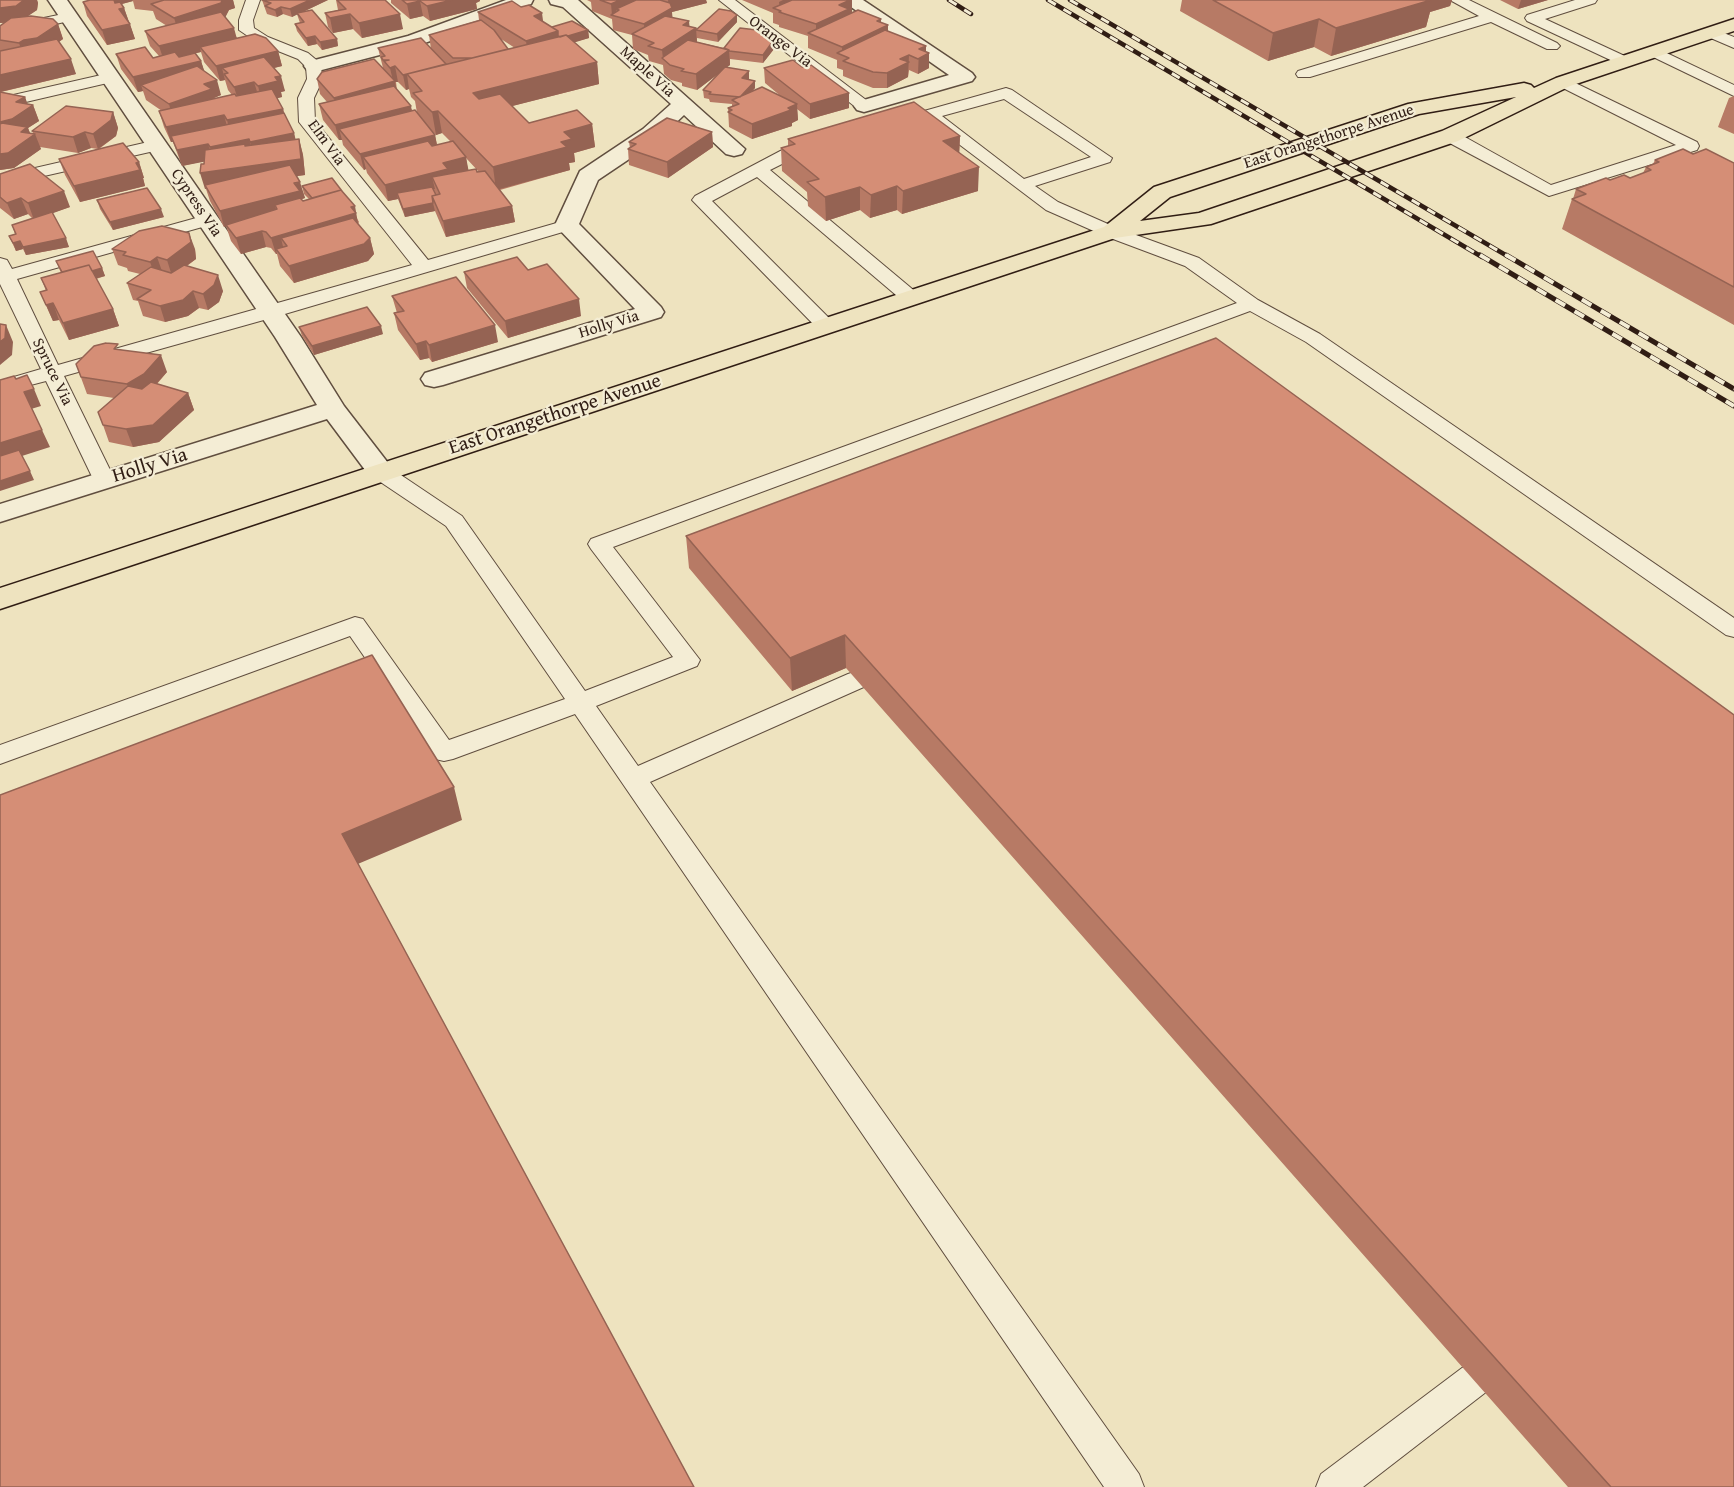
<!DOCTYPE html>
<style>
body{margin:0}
canvas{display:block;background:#eee3bf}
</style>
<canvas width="1734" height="1487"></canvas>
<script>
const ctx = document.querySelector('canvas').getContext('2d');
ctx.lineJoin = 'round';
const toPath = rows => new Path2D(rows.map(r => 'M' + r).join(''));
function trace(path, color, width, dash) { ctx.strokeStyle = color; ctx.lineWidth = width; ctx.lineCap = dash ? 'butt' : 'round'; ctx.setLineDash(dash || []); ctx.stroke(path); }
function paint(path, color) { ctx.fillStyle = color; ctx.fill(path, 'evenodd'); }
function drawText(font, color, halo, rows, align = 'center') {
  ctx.font = font + ' "Gentium Book Plus",serif'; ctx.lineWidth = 4.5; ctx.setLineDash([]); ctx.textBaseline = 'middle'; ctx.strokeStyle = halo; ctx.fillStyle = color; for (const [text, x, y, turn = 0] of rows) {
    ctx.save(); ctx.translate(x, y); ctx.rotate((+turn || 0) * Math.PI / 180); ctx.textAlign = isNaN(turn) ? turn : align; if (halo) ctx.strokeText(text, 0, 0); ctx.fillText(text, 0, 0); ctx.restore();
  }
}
const lane = toPath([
 [246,0,260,0,253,20,254,28,268,37,308,53,320,63,323,79,314,98,315,121,428,260,567,220,573,221,576,225,573,229,278,316,64,376,115,480,112,485,104,487,96,485,46,381,0,393,0,381,41,369,0,284,0,258,7,260,12,269,207,215,213,216,216,220,213,224,17,279,58,365,412,265,299,122,298,98,307,79,306,67,298,59,258,43,239,30,239,20,246,0],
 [719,0,735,0,870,103,872,106,870,109,858,109,719,0],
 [1450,0,1469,0,1557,43,1560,46,1557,49,1547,49,1491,22,1310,77,1298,77,1296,74,1298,71,1479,16,1450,0],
 [1575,0,1597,0,1595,3,1545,19,1629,58,1632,61,1629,64,1619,64,1527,21,1525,18,1527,15,1575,0],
 [68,13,73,14,75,17,73,20,0,37,0,27,68,13],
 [1711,28,1734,37,1734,48,1706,36,1703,33,1706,30,1711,28],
 [1654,47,1734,85,1734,96,1649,55,1646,52,1654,47],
 [110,73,116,75,118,78,116,81,0,108,0,98,110,73],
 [1563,77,1697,142,1699,146,1697,150,1549,196,1444,140,1442,136,1450,131,1456,132,1551,185,1676,145,1557,85,1555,82,1557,79,1563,77],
 [1006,88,1012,90,1112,158,1110,162,1035,186,1058,202,1117,228,1199,258,1258,300,1320,334,1734,618,1734,637,1726,635,1306,342,1250,311,613,547,700,660,697,666,596,706,638,766,848,674,857,671,866,674,869,680,866,686,650,782,1139,1474,1144,1487,1104,1487,575,714,453,759,444,761,435,759,350,636,0,764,0,745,355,617,363,619,449,740,565,699,446,526,373,477,370,472,373,467,381,465,389,467,462,516,585,691,673,657,591,549,588,544,591,539,1237,303,1185,266,1105,236,1046,210,927,120,898,128,890,123,892,120,1006,88],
 [1004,99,1091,157,1024,179,942,116,1004,99],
 [157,140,165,145,163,149,0,186,0,176,157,140],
 [813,142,819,143,821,147,819,151,798,156,770,170,917,293,919,297,917,301,903,301,757,177,712,201,833,322,836,326,833,330,826,332,819,330,692,200,695,196,786,148,813,142],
 [1474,1363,1486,1368,1491,1380,1486,1392,1363,1487,1316,1487,1321,1474,1462,1368,1474,1363]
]);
const street = toPath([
 [48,0,67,0,301,337,344,406,395,472,391,478,381,480,371,478,327,419,0,522,0,504,317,405,275,337,48,0],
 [506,0,533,0,531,4,422,44,314,72,307,70,304,66,307,62,408,36,506,0],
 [549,0,578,0,745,149,742,154,734,156,726,154,684,115,659,139,598,180,579,224,661,307,664,312,661,317,443,385,434,387,425,385,421,379,425,373,635,309,555,225,580,171,643,129,671,104,563,7,551,4,549,0],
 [841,0,863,0,972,73,975,77,972,81,871,110,864,112,857,110,854,106,857,102,949,75,841,0]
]);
const primary = toPath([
 [1734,19,1734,31,1570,86,1458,141,1211,224,1115,238,0,609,0,588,1104,227,1154,187,1408,104,1524,83,1531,85,1534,88,1556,78,1734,19],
 [1516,97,1442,131,1199,213,1140,221,1170,197,1419,114,1516,97]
]);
trace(lane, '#604e3f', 2);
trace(street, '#604e3f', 3);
trace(primary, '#301d14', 3);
paint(lane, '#f4edd5');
paint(street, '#f4edd5');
paint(primary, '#eee3bf');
const railFar1 = toPath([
 [949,0,971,14],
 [1048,0,1482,257],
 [1070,0,1509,257]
]);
const rail = toPath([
 [1480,255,1734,406],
 [1506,255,1734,389]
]);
trace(railFar1, '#301d14', 4.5);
trace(rail, '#301d14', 5);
trace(railFar1, '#f4edd5', 3, [9]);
trace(rail, '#f4edd5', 4, [11]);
paint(toPath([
 [0,0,37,0,38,3,37,10,27,16,58,24,63,39,59,42,76,74,1,92,25,97,27,104,33,105,39,121,28,128,30,133,33,133,32,131,113,112,118,128,116,136,99,149,139,162,144,178,143,178,145,186,80,202,65,175,59,159,98,149,91,148,78,153,40,147,41,149,14,168,0,170,0,26,5,23,0,23],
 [90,0,233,0,235,8,229,10,225,17,237,38,278,51,282,66,274,68,285,91,281,92,282,97,277,98,283,109,285,116,294,133,295,140,299,139,303,155,305,175,297,176,305,198,302,199,302,200,303,201,309,199,304,194,302,186,343,193,359,222,358,224,370,238,374,254,368,261,294,283,280,266,277,254,276,254,271,248,266,247,241,254,231,241,226,226,224,227,210,201,206,189,205,189,204,161,182,166,173,142,171,142,164,127,159,111,162,111,146,100,143,91,138,92,121,69,116,54,153,58,159,56,150,46,145,31,167,26,156,19,153,11,135,9,133,1,122,4,124,8,135,39,107,45,87,16,83,2],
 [201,52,204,62,220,81,225,80,228,90,232,95,214,99,214,98,221,95,204,71,201,61,195,53],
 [262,0,328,0,303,12,337,39,338,46,322,50,317,44,308,46,297,31,295,24,300,23,297,14,292,17,283,14,277,17,267,14],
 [336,0,385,0,403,29,362,38,353,29,333,33,328,27,325,13,338,10],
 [391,0,480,0,480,1,476,3,477,9,430,21,423,16,410,19,391,3],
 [587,0,706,0,707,3,672,12,672,18,689,21,689,26,696,30,737,15,737,22,718,42,697,38,697,42,724,48,773,41,774,49,763,63,730,59,730,65,726,67,749,79,749,80,755,88,752,91,783,98,765,83,764,68,849,108,810,119,797,109,798,120,792,123,792,126,752,139,729,127,728,108,732,107,732,104,710,102,709,99,704,98,703,90,722,71,697,90,682,86,682,83,671,80,664,74,663,65,649,61,648,55,633,49,632,35,613,30,612,19,592,11,591,2],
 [742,0,852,0,852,13,881,19,881,23,888,31,926,52,929,68,918,74,909,70,908,77,887,88,873,88,843,76,843,70,837,68,837,60,808,48,808,36,779,27,779,25,773,23,773,13],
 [1182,0,1452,0,1450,6,1430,12,1426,27,1331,56,1314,47,1268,61,1180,11],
 [1500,0,1548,0,1518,9],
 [478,12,543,22,552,27,588,30,589,38,574,42,597,62,599,84,512,106,529,123,592,124,595,147,574,153,575,162,569,163,570,170,500,190,512,206,515,222,446,237,435,211,405,217,398,199,388,201,367,173,366,169,364,170,343,145,342,140,339,140,323,120,319,104,327,102,320,94,317,79,383,68,378,48,431,49,429,35,479,20],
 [501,39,515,48,508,50],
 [396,82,398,82,406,90,409,89,411,97,415,101,417,113,412,110,397,90],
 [432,131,436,135,442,133,451,142,437,145,435,135],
 [466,158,479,172,468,171],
 [1734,96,1734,134,1718,127,1729,98],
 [712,132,713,147,668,178,629,165,628,149,630,148,629,142],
 [960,136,959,153,978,191,902,214,897,210,870,218,860,210,826,221,808,206,807,192,782,171,781,148,788,146,788,139],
 [1693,154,1734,163,1734,325,1562,229,1572,199,1573,199,1576,189,1610,180,1630,178,1643,173,1646,167,1653,164,1655,160],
 [0,174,70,207,52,213,69,247,26,255,23,249,16,251,9,236,15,234,12,225,33,219,28,214,14,219,0,208],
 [97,200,164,217,113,230,100,209],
 [112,249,195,249,196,259,187,266,223,291,219,302,208,310,199,308,188,316,165,322,143,316,138,301,133,300,127,283,140,274,128,271,127,268,118,265],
 [56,261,102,268,105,276,96,279,113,309,119,326,69,340,59,320,53,321,40,292,46,291,41,278,61,273],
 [528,270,581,316,508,338,467,288,464,272],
 [392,296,498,342,432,362,429,358,420,360,398,330,394,313,397,313],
 [299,327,383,334,314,355,302,336],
 [120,349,167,372,157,384,188,393,194,410,159,442,133,447,109,442,103,425,114,398,87,394,76,364],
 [686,536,1734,715,1734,1487,1568,1487,846,668,792,691,689,568]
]), '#b77a65');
paint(toPath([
 [24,0,37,0,38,3,37,10,21,21,0,23,0,8],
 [107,0,132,0,133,1,103,9],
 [222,0,233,0,235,8,229,10,225,18,179,33,174,18],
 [310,0,328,0,292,17,290,9],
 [452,0,480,0,480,1,476,3,477,9,430,21,427,6],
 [620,0,642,0,619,10,616,9,617,16,612,15,611,4],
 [668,0,706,0,707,3,672,12,673,23,645,39,644,24,669,10],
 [783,0,817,0,780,11,779,2],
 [850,0,852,0,852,14,816,37,816,24,839,5],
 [1413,0,1452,0,1450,6,1430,12,1426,27,1331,56,1336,28],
 [1521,0,1548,0,1518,9],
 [420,1,423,16,410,19,407,4],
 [281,7,283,14,277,17,275,10],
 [124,8,129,22,119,9],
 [542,13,544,28,534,16],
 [350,14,353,29,333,33,330,18],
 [400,14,403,29,362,38,359,23],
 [737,15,737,22,718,42,717,34],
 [881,19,881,28,888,25,888,40,849,58,842,55,842,47,877,21],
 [1319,19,1314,47,1268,61,1273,33],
 [689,21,690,32,696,28,697,43,663,59,662,50,683,25],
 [58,24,63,39,42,53,24,58,19,43,24,40],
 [130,24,135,39,107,45,102,30],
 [234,28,238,43,200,47,201,52,164,61,159,46],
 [588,30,589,38,563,46,562,38],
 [558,31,560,46,528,56,526,41],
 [315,36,317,44,308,46,306,38],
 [337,39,338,46,322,50,320,42],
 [773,41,774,49,763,63,763,55],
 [926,46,926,55,929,53,929,68,918,74,919,49],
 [729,50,730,65,697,90,696,74],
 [278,51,282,66,229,79,228,73,222,68,225,80,220,81,216,66],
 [909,55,908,77,887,88,887,73,900,59],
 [71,59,76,74,0,92,0,75],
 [201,61,206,76,141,85,143,91,138,92,133,77],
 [597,62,599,84,477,115,473,93],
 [446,64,407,74,409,89,406,90,403,75],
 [395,66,398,82,395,82,398,96,337,114,334,98,393,81,390,68],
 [749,71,749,79,743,86,742,78],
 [281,76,285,91,281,92,282,97,262,102,258,86,275,77],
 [217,80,221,95,214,98,216,105,173,119,169,104,204,84],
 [755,81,755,88,741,104,740,97],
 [254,82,259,98,239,103,234,87],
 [849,93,849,108,810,119,810,104],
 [25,97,29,108,33,105,39,121,28,128,31,136,35,134,41,149,14,168,0,170,0,122,16,102],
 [797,104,798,120,792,123,792,126,752,139,752,124],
 [411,106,414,122,339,129,342,140,339,140,335,125],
 [283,109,287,124,231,136,227,120],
 [438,111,442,133,436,135,432,112],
 [113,112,118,128,116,136,98,149,93,134],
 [224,115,228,130,171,136,173,142,171,142,166,127],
 [592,124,595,147,574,153,575,162,569,163,570,170,496,190,493,167,561,142,564,132],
 [85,132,91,148,78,153,73,137],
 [712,132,713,147,668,178,667,162],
 [294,133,298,149,254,157,250,142],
 [435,135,438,150,363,157,366,169,364,170,360,154],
 [960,136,959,159,943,141],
 [249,139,253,155,214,162,210,147],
 [299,139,303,155,305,175,207,188,205,185,206,189,205,189,200,173],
 [208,144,213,160,182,166,177,150],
 [466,157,469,173,432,177,435,189,399,198,397,193,398,199,388,201,385,185,443,163],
 [139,162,144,178,143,178,145,186,80,202,74,186],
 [979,167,978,191,902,214,903,191],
 [300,182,305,198,302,199,304,207,277,209,275,205,277,214,224,227,220,211],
 [897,186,897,210,870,218,871,195],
 [860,187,860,210,826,221,825,197],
 [64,191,70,207,34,220,28,203],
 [21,198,28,214,14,219,7,203],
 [433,203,435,211,405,217,403,209],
 [355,206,359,229,287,246,281,238,284,251,276,249,277,254,276,254,271,238],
 [512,206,515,222,446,237,443,221],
 [161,209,164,217,113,230,110,222],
 [262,231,266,247,241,254,236,238],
 [189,233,195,249,196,259,172,276,167,260],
 [66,238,69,247,26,255,23,247],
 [370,238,374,254,368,261,294,283,289,266],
 [20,241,23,249,16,251,13,243],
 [157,257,163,274,156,279,150,262],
 [102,268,105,276,68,286,65,278],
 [218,275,223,291,219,302,208,310,203,294],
 [193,291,199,308,188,316,165,322,160,306],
 [579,299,581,316,508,338,505,321],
 [53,303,59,320,53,321,46,305],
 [113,309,119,326,69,340,63,323],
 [6,325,13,342,12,355,0,365,0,342],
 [495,325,498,342,432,362,429,345],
 [381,326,383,334,314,355,312,346],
 [426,341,429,358,420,360,416,344],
 [161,355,167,372,150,391,133,401,127,384],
 [34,389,41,406,31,409,24,392],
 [188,393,194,410,159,442,133,447,126,429],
 [42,430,50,447,0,463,0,443],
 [30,471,34,480,0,491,0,481],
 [845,635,846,668,792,691,790,658],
 [454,787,462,820,353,866,342,834]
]), '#956353');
const building = toPath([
 [0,0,24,0,16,6,0,8,0,0],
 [90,0,114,0,115,3,120,2,124,8,119,9,130,24,102,30,83,2,90,0],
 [164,0,222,0,221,3,174,18,151,4,164,0],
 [262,0,310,0,290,9,281,7,275,10,265,6,271,3,262,0],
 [337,0,385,0,400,14,359,23,350,14,330,18,325,13,346,9,337,0],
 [402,0,452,0,427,6,420,1,407,4,402,0],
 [600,0,620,0,611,4,600,0],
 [636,0,660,0,670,3,672,8,644,24,611,15,619,10,616,9,636,0],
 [792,0,850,0,839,5,849,9,816,24,779,12,781,11,773,8,792,0],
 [1213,0,1431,0,1336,28,1319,19,1273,33,1213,0],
 [512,1,521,7,529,5,542,13,534,16,558,31,526,41,478,12,512,1],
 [719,9,731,11,737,15,717,34,696,30,719,9],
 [312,10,337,39,320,42,315,36,306,38,295,24,304,22,297,13,312,10],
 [858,10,881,19,877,21,888,25,842,47,808,33,858,10],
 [221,12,234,28,159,46,145,31,221,12],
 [31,16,53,19,58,24,37,38,24,40,19,43,0,40,0,26,11,18,31,16],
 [665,16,689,21,683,25,696,28,662,50,648,46,654,43,632,34,665,16],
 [481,20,494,30,508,49,472,58,453,58,429,35,481,20],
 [572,21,588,30,568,36,566,35,560,37,558,36,558,31,552,27,572,21],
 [740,28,757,30,773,41,763,55,729,51,729,50,724,48,740,28],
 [885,30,926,46,919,49,929,53,918,59,909,55,900,59,909,62,887,73,873,72,843,61,849,58,837,53,885,30],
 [255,34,266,38,278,51,216,66,200,47,255,34],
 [566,35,597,62,473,93,479,99,500,94,529,123,577,110,592,124,564,132,572,139,561,142,567,147,493,167,438,111,432,112,413,93,422,91,407,74,566,35],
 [421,38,446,64,403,75,395,66,390,68,384,61,389,60,383,60,381,57,385,56,378,48,421,38],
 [57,39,71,59,0,75,0,51,57,39],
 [688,40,729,50,696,74,681,71,684,69,670,65,662,58,688,40],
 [145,47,153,58,175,52,179,57,195,53,201,61,133,77,116,54,145,47],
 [264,57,281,76,275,77,278,81,258,86,254,82,234,87,224,74,228,73,222,68,264,57],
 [374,59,395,81,334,98,317,79,322,72,374,59],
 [793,60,802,67,811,65,849,93,810,104,764,68,793,60],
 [197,66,217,80,204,84,212,89,169,104,141,85,197,66],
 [725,67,749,71,742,78,755,81,740,97,709,94,711,92,703,90,725,67],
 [394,86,411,106,335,125,319,104,394,86],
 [762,87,797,104,788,108,791,110,752,124,728,112,732,110,728,108,739,104,732,100,762,87],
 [272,89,283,109,227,120,224,115,166,127,159,111,235,94,236,96,272,89],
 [0,92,25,97,16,102,33,105,12,119,0,122,0,92],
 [914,102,960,136,943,141,979,167,903,191,897,186,871,195,860,187,825,197,807,182,819,179,781,148,795,144,788,139,914,102],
 [66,106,113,112,111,120,93,134,85,132,73,137,32,131,66,106],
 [415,110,435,135,360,154,339,129,415,110],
 [284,113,294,133,250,142,249,139,210,147,208,144,177,150,171,136,284,113],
 [667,118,712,132,667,162,628,149,636,144,629,142,667,118],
 [2,123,27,127,21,132,35,134,8,153,0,154,0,124,2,123],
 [299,139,301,159,200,173,201,164,204,164,205,150,245,144,245,146,299,139],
 [428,141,432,146,453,141,466,157,443,163,448,169,385,185,363,157,428,141],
 [123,143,139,162,136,163,140,170,74,186,59,159,123,143],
 [1683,149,1693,154,1706,149,1734,163,1734,287,1572,199,1586,194,1576,189,1606,178,1610,180,1624,175,1630,178,1651,170,1646,167,1659,162,1655,160,1683,149],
 [30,164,64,191,28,203,21,198,7,203,0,197,0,174,30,164],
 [290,165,300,182,294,183,300,191,220,211,205,185,290,165],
 [476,169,477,172,485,171,512,206,443,221,432,196,440,194,432,177,476,169],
 [332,178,342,191,341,190,312,198,302,186,332,178],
 [432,187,436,195,432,196,433,203,403,209,397,193,432,187],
 [147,188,161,209,110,222,97,200,147,188],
 [341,190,355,206,351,207,356,213,271,238,266,232,262,231,236,238,226,225,277,209,275,205,300,198,303,201,341,190],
 [52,212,66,238,23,247,20,241,13,243,9,236,16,234,12,225,52,212],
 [353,218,370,238,364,244,289,266,276,249,287,246,281,238,353,218],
 [162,226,189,233,191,242,167,260,157,257,150,262,123,255,126,252,112,249,139,231,162,226],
 [93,251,102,268,92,271,89,265,62,272,56,261,93,251],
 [517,257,528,270,547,264,579,299,505,321,464,272,517,257],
 [89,265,113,309,63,323,53,303,46,305,40,292,47,290,41,278,89,265],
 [184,265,218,275,214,285,203,294,193,291,183,300,160,306,137,299,151,290,127,283,151,267,171,273,184,265],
 [456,277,495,325,429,345,426,341,416,344,394,313,404,311,392,296,456,277],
 [367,307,381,326,312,346,299,327,367,307],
 [0,324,6,325,5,338,0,342,0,324],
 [1216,338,1734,715,1734,1487,1611,1487,845,635,790,658,686,536,1216,338],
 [106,343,118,344,114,349,161,355,144,374,127,384,81,377,76,364,94,346,106,343],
 [27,375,34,389,24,392,42,430,0,443,0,380,14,376,16,379,27,375],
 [151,382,188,393,153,425,126,429,103,425,98,412,128,386,142,389,151,382],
 [19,450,30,471,0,481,0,456,19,450],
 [372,655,454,787,342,834,694,1487,0,1487,0,795,372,655]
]);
paint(building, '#d58e76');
trace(building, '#956353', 1.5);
drawText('16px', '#301d14', '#f4edd5', [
 ["Orange Via",780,42,37],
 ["Maple Via",647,72,42],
 ["East Orangethorpe Avenue",1329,137,-18],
 ["Elm Via",326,143,54],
 ["Cypress Via",196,203,56],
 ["Holly Via",609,325,-17],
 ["Spruce Via",52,372,64]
]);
drawText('20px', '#301d14', '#f4edd5', [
 ["East Orangethorpe Avenue",555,415,-18],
 ["Holly Via",150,466,-17]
]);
</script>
